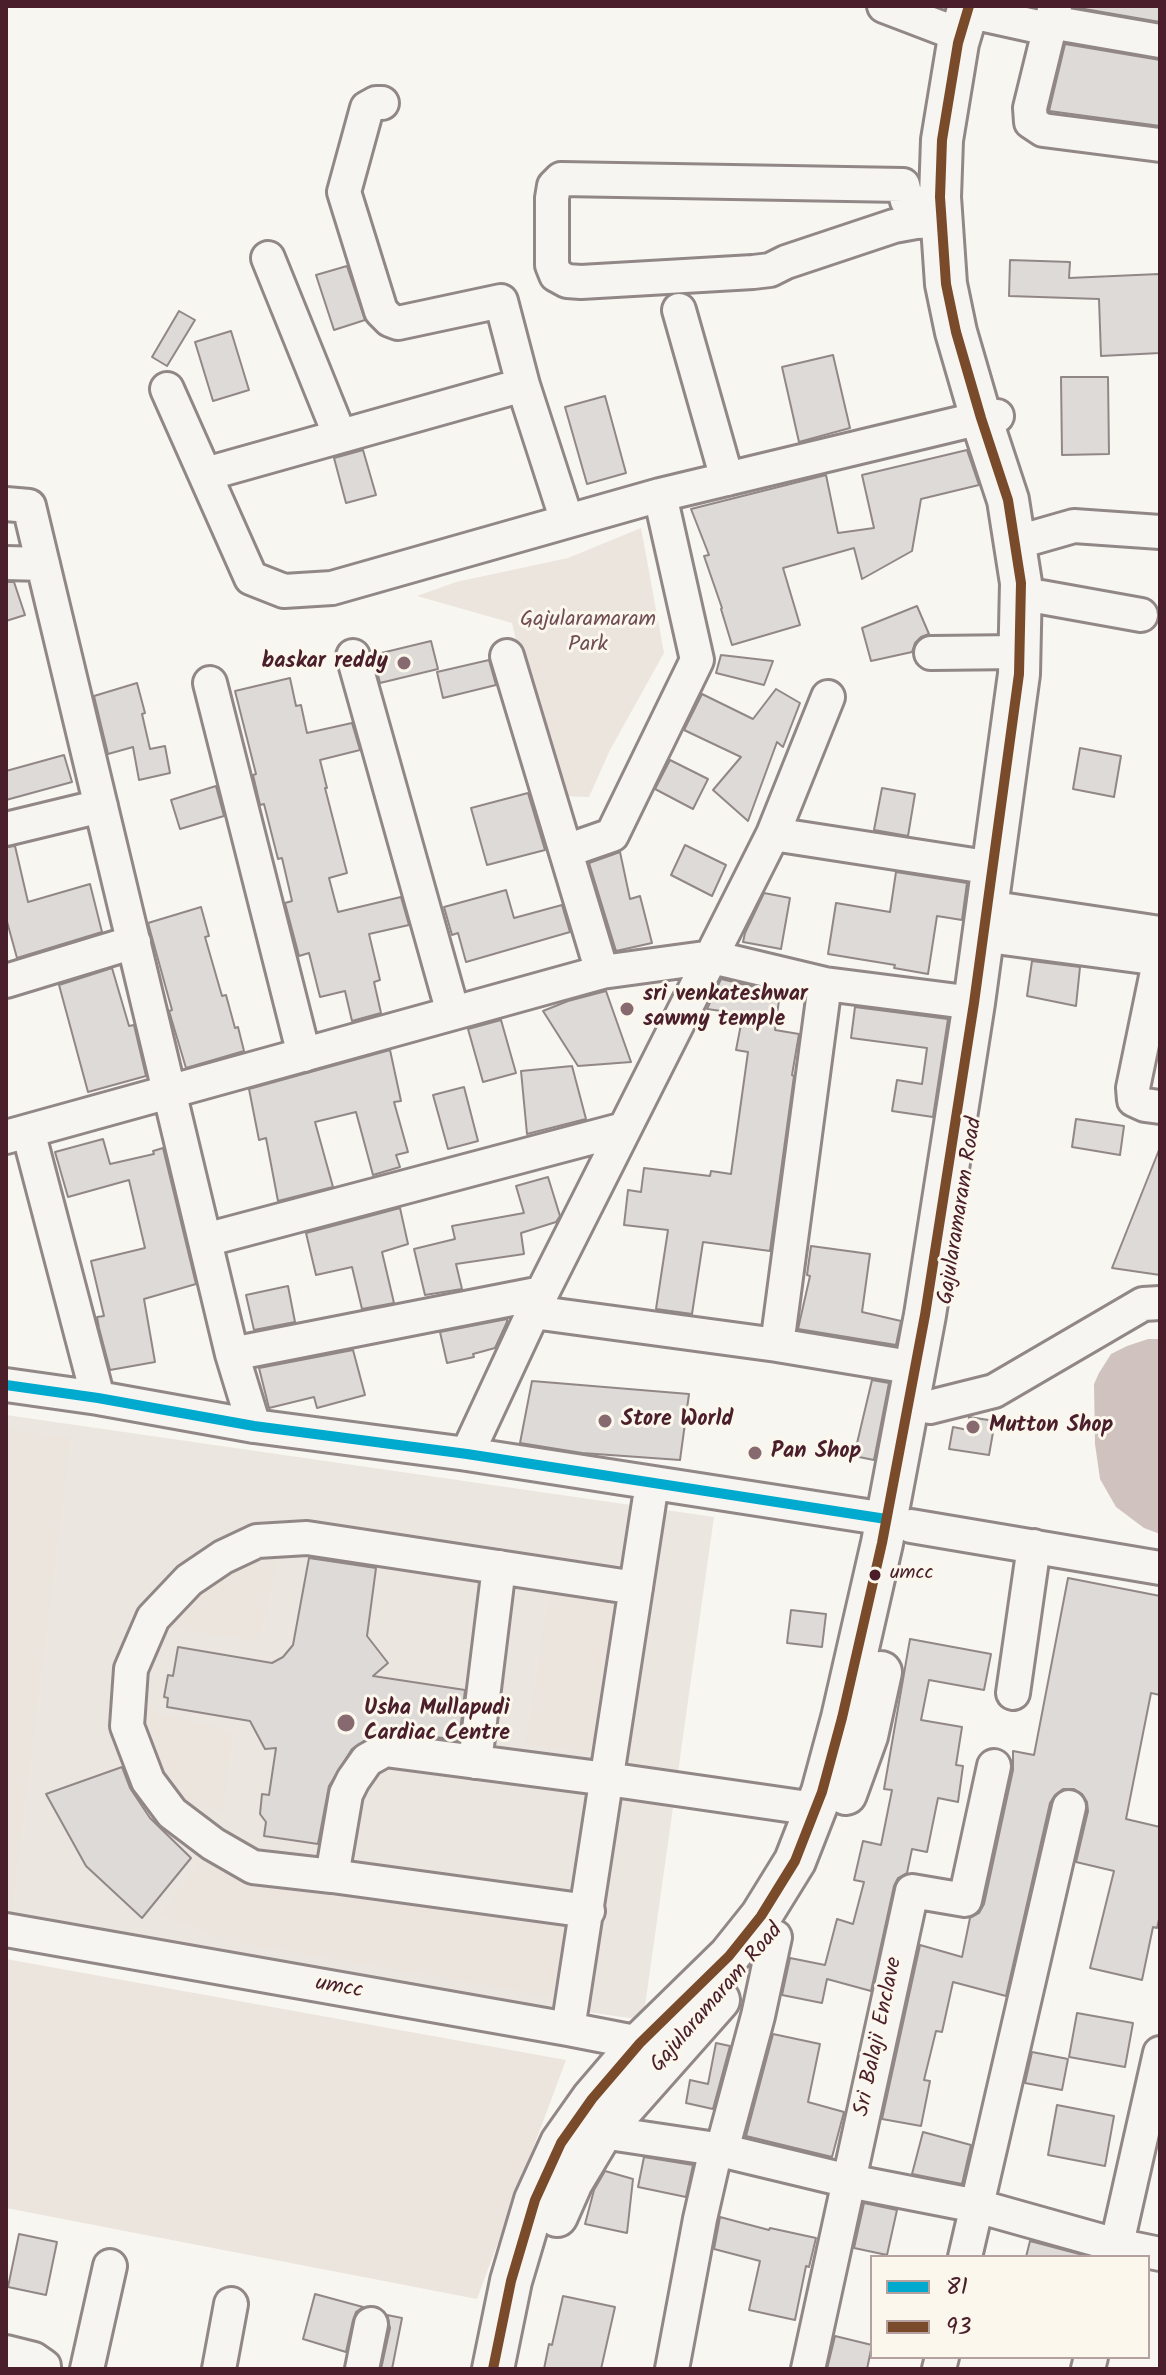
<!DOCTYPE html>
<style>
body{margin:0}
#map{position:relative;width:1166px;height:2375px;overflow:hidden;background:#f8f6f0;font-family:Kalam,sans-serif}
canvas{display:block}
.frame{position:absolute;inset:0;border:8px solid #4a1f2b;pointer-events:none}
.legend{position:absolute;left:870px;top:2255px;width:280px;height:104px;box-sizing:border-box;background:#fbf7ec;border:2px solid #b4a19f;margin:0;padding:10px 14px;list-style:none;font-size:24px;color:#4a1f2b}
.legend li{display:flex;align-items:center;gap:16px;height:40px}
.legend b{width:40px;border:2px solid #b4a19f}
</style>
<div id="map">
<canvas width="1166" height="2375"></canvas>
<div class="frame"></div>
<ul class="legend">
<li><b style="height:10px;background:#00a9ce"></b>81</li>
<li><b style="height:10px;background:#7a4b2a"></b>93</li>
</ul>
</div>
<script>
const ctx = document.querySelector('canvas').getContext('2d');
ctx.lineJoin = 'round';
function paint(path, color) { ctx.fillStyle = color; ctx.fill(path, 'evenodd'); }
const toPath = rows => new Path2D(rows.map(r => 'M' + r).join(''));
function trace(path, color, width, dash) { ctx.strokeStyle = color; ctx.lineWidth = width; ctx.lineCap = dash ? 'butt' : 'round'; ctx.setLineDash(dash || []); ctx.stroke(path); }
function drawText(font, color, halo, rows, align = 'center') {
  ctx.font = font + ' Kalam,sans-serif'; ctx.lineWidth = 6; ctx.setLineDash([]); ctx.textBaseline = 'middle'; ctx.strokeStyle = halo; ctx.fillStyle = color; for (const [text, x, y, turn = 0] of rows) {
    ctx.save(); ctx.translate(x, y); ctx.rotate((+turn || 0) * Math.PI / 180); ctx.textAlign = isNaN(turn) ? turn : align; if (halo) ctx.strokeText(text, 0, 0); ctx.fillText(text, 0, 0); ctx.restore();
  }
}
paint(toPath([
 [6,1415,714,1517,643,2020,6,1928]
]), '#ebe6df');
paint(toPath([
 [641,528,664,653,610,750,589,797,561,796,540,744,512,623,417,596,456,582,568,558],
 [6,1429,71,1438,12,1910,6,1909],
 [281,1546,259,1641,161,1627,192,1589],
 [551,1582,626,1593,602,1756,526,1744],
 [147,1710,234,1732,222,1811,194,1806,163,1771],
 [202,1861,227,1870,565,1925,553,1997,223,1940,160,1915],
 [6,1959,566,2060,477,2299,6,2208]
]), '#ece5de');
paint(toPath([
 [1148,1339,1160,1339,1160,1534,1144,1528,1116,1507,1100,1479,1095,1444,1094,1384,1099,1373,1111,1354,1127,1346]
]), '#d0c3bf');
const building = toPath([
 [1073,6,1160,6,1160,22,1073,7,1073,6],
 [1065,44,1160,60,1160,126,1049,111,1065,44],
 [1010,260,1070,262,1069,278,1159,274,1160,353,1101,356,1099,299,1009,296,1010,260],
 [347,266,365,320,334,330,316,275,347,266],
 [179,311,195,320,167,366,152,357,179,311],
 [231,331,249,390,213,401,195,342,231,331],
 [833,355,850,428,799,442,782,367,833,355],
 [1061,377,1108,377,1109,454,1062,455,1061,377],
 [605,396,626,473,587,484,565,407,605,396],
 [363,450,376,495,346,503,334,458,363,450],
 [967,450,979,485,921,499,912,551,862,579,854,548,783,568,800,625,732,645,721,609,722,608,704,556,709,555,691,509,826,475,838,533,874,528,862,475,967,450],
 [6,582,14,582,25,615,6,621,6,582],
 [917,606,929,634,921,637,915,643,912,652,871,661,862,628,917,606],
 [431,641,438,669,380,683,373,655,431,641],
 [721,655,773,661,764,685,716,673,721,655],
 [489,660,496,685,443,698,437,672,489,660],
 [290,678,296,706,301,705,307,733,352,723,360,750,320,760,327,788,325,788,347,873,329,878,338,912,401,897,409,925,369,934,380,980,374,982,381,1013,352,1021,345,991,320,997,309,953,299,956,285,903,292,901,282,858,278,859,264,804,260,805,253,775,256,774,235,691,290,678],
 [137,683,145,713,142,714,150,749,165,746,170,773,139,780,133,747,108,754,94,696,137,683],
 [776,689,800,703,783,747,777,742,748,821,713,790,741,757,684,730,702,694,753,719,776,689],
 [1080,748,1121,756,1114,797,1073,789,1080,748],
 [64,755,72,782,6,800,6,771,64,755],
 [670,760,708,779,693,809,655,789,670,760],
 [216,786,224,816,180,829,171,800,216,786],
 [882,788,915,794,908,836,874,830,882,788],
 [528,793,545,850,487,865,471,808,528,793],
 [685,845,726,865,712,896,671,875,685,845],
 [15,846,28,902,90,884,102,932,17,958,6,918,6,847,15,846],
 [620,852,630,899,640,896,652,943,616,951,589,863,620,852],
 [896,872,967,883,962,920,937,916,928,974,894,968,895,965,828,954,836,903,890,912,896,872],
 [506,890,514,918,562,905,570,932,466,962,458,933,452,935,444,907,506,890],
 [764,893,790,898,781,949,743,942,745,933,764,893],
 [201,907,209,936,205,937,222,996,226,995,235,1028,238,1027,244,1051,186,1068,172,1021,169,1011,172,1010,148,923,201,907],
 [1032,961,1080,967,1076,1006,1027,996,1032,961],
 [112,968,129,1026,134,1025,146,1076,88,1092,59,985,112,968],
 [721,979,780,993,775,1030,799,1034,792,1075,794,1076,770,1251,703,1242,692,1314,656,1309,668,1230,624,1225,628,1190,641,1192,644,1168,710,1176,711,1171,731,1174,748,1052,736,1050,743,1014,707,1009,721,979],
 [606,991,631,1062,578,1066,543,1011,568,1001,606,991],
 [855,1007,948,1019,933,1117,892,1111,897,1080,922,1084,927,1048,851,1038,855,1007],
 [501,1020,516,1073,483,1082,468,1029,501,1020],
 [390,1050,401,1101,394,1102,408,1152,396,1155,400,1167,373,1175,356,1112,315,1122,333,1187,278,1201,266,1138,259,1140,249,1089,390,1050],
 [572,1066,586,1119,527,1134,521,1071,572,1066],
 [464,1087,478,1141,448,1149,433,1095,464,1087],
 [1076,1119,1124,1126,1120,1155,1072,1147,1076,1119],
 [103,1139,110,1164,154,1154,153,1151,163,1148,196,1284,144,1299,155,1362,110,1370,99,1328,97,1317,104,1316,91,1261,145,1248,129,1180,68,1197,55,1152,103,1139],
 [1159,1150,1160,1275,1112,1268,1159,1150],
 [548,1177,560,1216,556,1222,521,1233,524,1254,456,1264,462,1289,425,1295,414,1249,455,1239,452,1226,524,1213,516,1186,548,1177],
 [400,1208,408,1244,382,1252,394,1303,362,1309,352,1267,316,1275,306,1233,400,1208],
 [811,1246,870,1254,862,1312,901,1321,896,1345,798,1329,810,1276,807,1275,811,1246],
 [288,1286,295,1322,254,1330,246,1295,288,1286],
 [507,1319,507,1322,495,1348,473,1354,474,1357,447,1363,440,1332,507,1319],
 [353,1350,365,1395,317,1408,314,1397,269,1408,259,1368,353,1350],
 [872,1380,889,1383,874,1460,854,1456,872,1380],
 [532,1381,689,1394,680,1460,582,1453,520,1443,532,1381],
 [969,1417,995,1421,989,1455,949,1449,953,1427,968,1430,969,1417],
 [309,1558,376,1568,367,1636,388,1663,373,1676,465,1690,459,1740,387,1731,376,1733,352,1749,329,1786,318,1844,264,1836,266,1822,260,1814,262,1794,269,1795,276,1748,265,1749,250,1721,167,1707,168,1698,164,1697,168,1675,173,1676,178,1647,272,1663,283,1657,293,1645,309,1558],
 [1068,1578,1160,1596,1160,1695,1151,1693,1126,1819,1160,1827,1160,1915,1157,1928,1153,1927,1142,1980,1090,1968,1114,1871,1076,1862,1088,1811,1087,1802,1082,1794,1074,1789,1063,1789,1055,1795,1050,1803,1006,1996,953,1982,942,2032,936,2031,924,2080,930,2081,921,2126,882,2119,920,1945,962,1957,970,1918,979,1913,984,1904,1013,1770,1013,1751,1034,1755,1068,1578],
 [791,1610,826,1614,822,1647,787,1643,791,1610],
 [910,1639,991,1654,984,1690,929,1680,921,1720,962,1727,956,1765,963,1766,958,1802,938,1798,927,1852,912,1849,907,1873,898,1878,894,1886,871,1991,827,1979,822,2003,782,1995,790,1958,825,1965,837,1919,853,1924,864,1882,854,1880,863,1841,881,1845,892,1790,884,1789,910,1639],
 [122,1767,130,1788,150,1818,191,1858,142,1918,86,1866,46,1794,122,1767],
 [1077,2013,1133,2023,1125,2067,1069,2057,1077,2013],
 [773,2034,820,2044,808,2102,844,2112,832,2157,746,2136,773,2034],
 [716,2043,730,2046,713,2109,686,2103,690,2080,708,2084,716,2043],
 [1032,2052,1068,2059,1062,2090,1025,2083,1032,2052],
 [1057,2105,1114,2116,1105,2166,1048,2155,1057,2105],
 [923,2132,971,2145,962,2184,912,2174,923,2132],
 [644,2157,693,2165,686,2197,638,2187,644,2157],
 [605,2171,633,2179,627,2233,585,2224,594,2190,605,2171],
 [864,2203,897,2210,887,2255,854,2248,864,2203],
 [720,2217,769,2230,770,2228,816,2238,809,2267,806,2266,795,2320,749,2310,760,2261,714,2249,720,2217],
 [19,2234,57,2242,46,2295,8,2287,19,2234],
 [1030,2241,1083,2255,1083,2257,1026,2257,1030,2241],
 [315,2294,363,2307,356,2312,353,2320,346,2352,303,2339,315,2294],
 [563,2296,615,2307,601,2369,544,2369,549,2344,552,2345,563,2296],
 [387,2315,402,2318,392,2369,381,2369,390,2328,387,2315],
 [835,2336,872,2345,867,2369,827,2369,835,2336]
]);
paint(building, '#dedad7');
trace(building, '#918787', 2);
const minor = toPath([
 [884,6,960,35],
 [1055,6,1030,108,1031,122,1043,130,1160,145],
 [968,9,980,14,1048,29],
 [1050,22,1160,41],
 [382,103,376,103,367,108,344,192,381,311,390,320,398,323,501,301,523,385,567,521],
 [941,206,907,201,903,185,561,179,554,186,552,198,552,265,556,275,567,281,581,282,753,272,770,270,786,262,894,226,916,222,942,221],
 [268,258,340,436],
 [679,310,727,479],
 [167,389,251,578,284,591,332,588,660,495,981,418,997,416],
 [206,474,523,385],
 [6,504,29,506,232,1354,254,1426],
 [1032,538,1074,526,1160,532],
 [6,563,43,564],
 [1041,597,1141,615],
 [931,653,1020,652],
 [353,656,453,1013],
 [507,656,602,972],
 [210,683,304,1055],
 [6,829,101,806],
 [773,834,993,868],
 [566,851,612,835,697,660,660,495],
 [1007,910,1160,933],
 [1003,938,1160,959],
 [1160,957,1133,1088,1134,1100,1145,1105,1160,1107],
 [6,981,134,942],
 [28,1131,98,1398],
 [6,1137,602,972,712,957,825,984,974,1003],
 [205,1240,624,1129],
 [533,1312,777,1345,916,1368],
 [777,1345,825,984],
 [232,1354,542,1293],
 [6,1385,98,1398,254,1426,467,1454,886,1519],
 [930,1407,994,1391,1143,1304,1160,1303],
 [467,1454,542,1293,773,834,828,697],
 [911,1526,1160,1568],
 [1013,1693,1034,1546],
 [475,1762,499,1567],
 [332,1876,253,1867,213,1844,172,1813,148,1781,127,1726,131,1669,153,1618,189,1580,223,1557,257,1541,307,1538,636,1588],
 [588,1911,332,1876,346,1794,353,1780,367,1760,385,1750,607,1779,815,1809],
 [6,1930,568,2029,640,2043,660,2051],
 [568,2029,652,1483],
 [602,2132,716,2149,849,2181,977,2206,1116,2245,1160,2254],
 [722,2150,758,2016,775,1937],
 [965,2257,1069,1807],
 [1114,2257,1160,2053],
 [6,2352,34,2359,44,2366,44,2369],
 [87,2369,110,2266],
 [219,2369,231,2304],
 [362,2369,371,2324],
 [672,2369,700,2219,716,2149],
 [808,2369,912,1891,965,1900,994,1766],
 [939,2369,942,2357],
 [1088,2369,1091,2357]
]);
const major = toPath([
 [846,1794,867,1736,881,1672],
 [557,2216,572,2182,602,2132,719,2000],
 [493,2369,511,2281,535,2200,561,2143,592,2099,640,2043,729,1956,761,1916,795,1861,822,1792,842,1718,882,1543,925,1315,974,1003,1019,674,1021,583,1008,500,981,418,956,332,946,284,940,197,942,140,958,43,969,6]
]);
trace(minor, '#918787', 38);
trace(major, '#918787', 46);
trace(minor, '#f6f5f1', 32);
trace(major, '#f6f5f1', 40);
trace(toPath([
 [6,1385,98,1398,254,1426,467,1454,886,1519]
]), '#00a9ce', 10);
trace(toPath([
 [493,2369,511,2281,535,2200,561,2143,592,2099,640,2043,729,1956,761,1916,795,1861,822,1792,842,1718,882,1543,925,1315,974,1003,1019,674,1021,583,1008,500,981,418,956,332,946,284,940,197,942,140,958,43,969,6]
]), '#7a4b2a', 10);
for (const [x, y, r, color] of [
 [404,663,8,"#876a70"],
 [627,1009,8,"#876a70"],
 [605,1421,8,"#876a70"],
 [973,1427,8,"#876a70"],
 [755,1453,8,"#876a70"],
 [875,1575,7,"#4a1f2b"],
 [346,1723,10,"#876a70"]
]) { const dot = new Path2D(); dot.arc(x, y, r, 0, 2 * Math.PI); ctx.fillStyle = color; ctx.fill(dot); trace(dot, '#fbf7ec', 3); }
drawText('20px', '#4a1f2b', '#fbf7ec', [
 ["umcc",890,1575]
], 'left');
drawText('22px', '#704d54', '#fbf7ec', [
 ["Gajularamaram",588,621],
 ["Park",588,646]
]);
drawText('bold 22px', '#4a1f2b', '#fbf7ec', [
 ["baskar reddy",388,663,"right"],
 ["sri venkateshwar",643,996],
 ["sawmy temple",643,1021],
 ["Store World",621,1421],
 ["Mutton Shop",989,1427],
 ["Pan Shop",771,1453],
 ["Usha Mullapudi",364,1710],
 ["Cardiac Centre",364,1735]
], 'left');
drawText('22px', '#4a1f2b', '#fbf7ec', [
 ["Gajularamaram Road",962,1211,-81],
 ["umcc",339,1989,10],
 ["Gajularamaram Road",718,1999,-49],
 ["Sri Balaji Enclave",880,2037,-78]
]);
</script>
